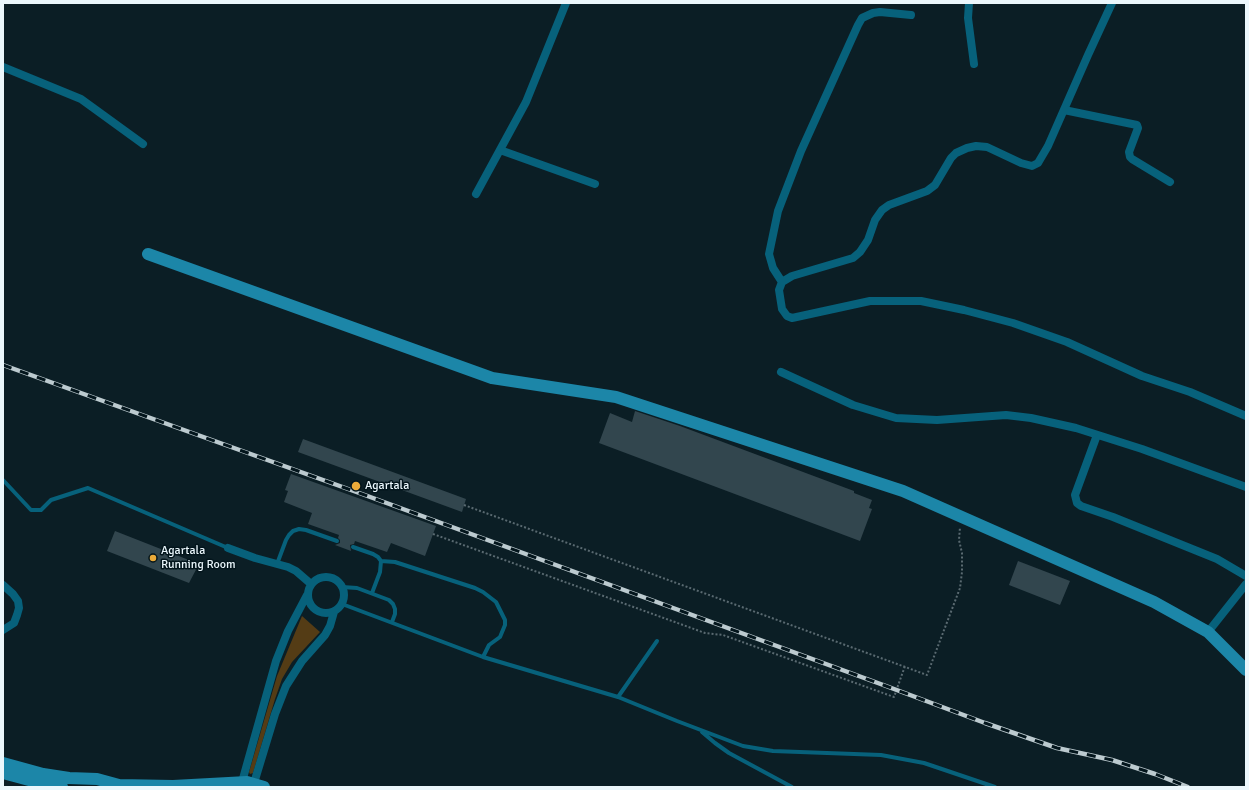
<!DOCTYPE html>
<style>
body{margin:0}
#map{position:relative;width:1249px;height:790px;overflow:hidden;background:#0b1e25;font-family:Signika,sans-serif}
canvas{display:block}
.frame{position:absolute;inset:0;border:4px solid #ebf7fc;pointer-events:none}
</style>
<div id="map">
<canvas width="1249" height="790"></canvas>
<div class="frame"></div>
</div>
<script>
const ctx = document.querySelector('canvas').getContext('2d');
ctx.lineJoin = 'round';
function paint(path, color) { ctx.fillStyle = color; ctx.fill(path, 'evenodd'); }
const toPath = rows => new Path2D(rows.map(r => 'M' + r).join(''));
function trace(path, color, width, dash) { ctx.strokeStyle = color; ctx.lineWidth = width; ctx.lineCap = dash ? 'butt' : 'round'; ctx.setLineDash(dash || []); ctx.stroke(path); }
function drawText(font, color, halo, rows, align = 'center') {
  ctx.font = font + ' Signika,sans-serif'; ctx.lineWidth = 3; ctx.setLineDash([]); ctx.textBaseline = 'middle'; ctx.strokeStyle = halo; ctx.fillStyle = color; for (const [text, x, y, turn = 0] of rows) {
    ctx.save(); ctx.translate(x, y); ctx.rotate((+turn || 0) * Math.PI / 180); ctx.textAlign = isNaN(turn) ? turn : align; if (halo) ctx.strokeText(text, 0, 0); ctx.fillText(text, 0, 0); ctx.restore();
  }
}
paint(toPath([
 [302,616,320,632,292,662,282,679,275,699,253,773,250,774,249,772,277,676]
]), '#543c15');
paint(toPath([
 [635,411,680,426,854,491,854,493,872,500,869,508,872,509,860,541,599,443,610,413,632,422],
 [303,439,466,499,462,512,298,452],
 [291,474,436,526,425,556,391,543,387,552,355,541,354,544,350,545,351,551,335,545,340,543,340,540,338,538,339,535,308,524,312,513,284,502,288,491,285,490],
 [115,531,199,564,189,583,107,551],
 [1018,561,1070,581,1060,605,1009,585]
]), '#32464e');
trace(toPath([
 [464,505,927,675,960,588,962,572,962,553,959,540,960,527],
 [433,534,705,633,723,635,894,697,905,666]
]), '#5a6a71', 2, [2, 2]);
trace(toPath([
 [3,480,31,510,41,510,51,500,88,488,228,548],
 [353,547,373,554,378,557,381,561,380,572,372,593],
 [381,561,395,562,475,588,483,592,496,602,505,620,505,625,500,637,489,645,483,657],
 [277,564,286,540,289,535,293,531,299,529,306,530,337,541],
 [342,587,357,588,389,600,393,604,395,609,395,614,392,622],
 [342,604,483,657,618,697,677,721,743,746,773,751,881,755,924,763,995,787],
 [618,697,657,641],
 [702,732,715,743,729,753,792,787]
]), '#07617b', 4);
trace(toPath([
 [969,3,968,18,974,64],
 [1112,3,1088,55,1048,146,1038,163,1032,166,1021,163,987,147,976,146,967,148,956,153,951,158,935,185,927,191,889,205,882,210,875,220,868,240,860,252,853,258,792,276,782,282,779,290,782,309,787,316,792,318,870,301,921,301,964,310,1013,323,1067,342,1142,376,1190,392,1246,416],
 [3,67,81,99,143,144],
 [1064,110,1137,125,1138,128,1129,152,1130,157,1132,159,1170,182],
 [500,150,595,184],
 [476,194,526,102,566,3],
 [782,282,773,268,769,254,778,211,801,151,858,25,862,18,873,13,880,12,911,15],
 [781,372,853,405,896,418,937,420,1006,415,1031,418,1076,428,1142,449,1246,487],
 [1097,435,1075,495,1077,503,1081,506,1113,517,1217,559,1246,576],
 [228,548,255,558,288,567,296,571,311,584],
 '308 595a18 18 0 1 1 36 0a18 18 0 1 1-36 0Z',
 [3,585,13,594,18,601,19,608,17,615,14,623,3,630],
 [1208,632,1246,584],
 [242,782,276,661,288,631,307,595],
 [254,783,275,714,286,686,302,661,325,635,330,626,334,612]
]), '#07617b', 8);
trace(toPath([
 [148,254,492,378,616,397,903,491,1154,602,1208,632,1246,670],
 [3,763,43,774,69,778,97,779,119,785],
 [3,773,40,783,62,787],
 [110,787,119,785,173,786,247,782,264,787]
]), '#1c86a8', 12);
const rail = toPath([
 [3,365,362,494,886,686,985,723,1057,748,1112,760,1155,774,1188,787]
]);
trace(rail, '#bccacf', 4.5);
trace(rail, '#03151c', 3, [9]);
for (const [x, y, r, color] of [
 [356,486,5,"#ebaa39"],
 [153,558,4,"#ebaa39"]
]) { const dot = new Path2D(); dot.arc(x, y, r, 0, 2 * Math.PI); ctx.fillStyle = color; ctx.fill(dot); trace(dot, '#03151c', 1.5); }
drawText('12px', '#ebf7fc', '#03151c', [
 ["Agartala",365,486],
 ["Agartala",161,551],
 ["Running Room",161,565]
], 'left');
</script>
